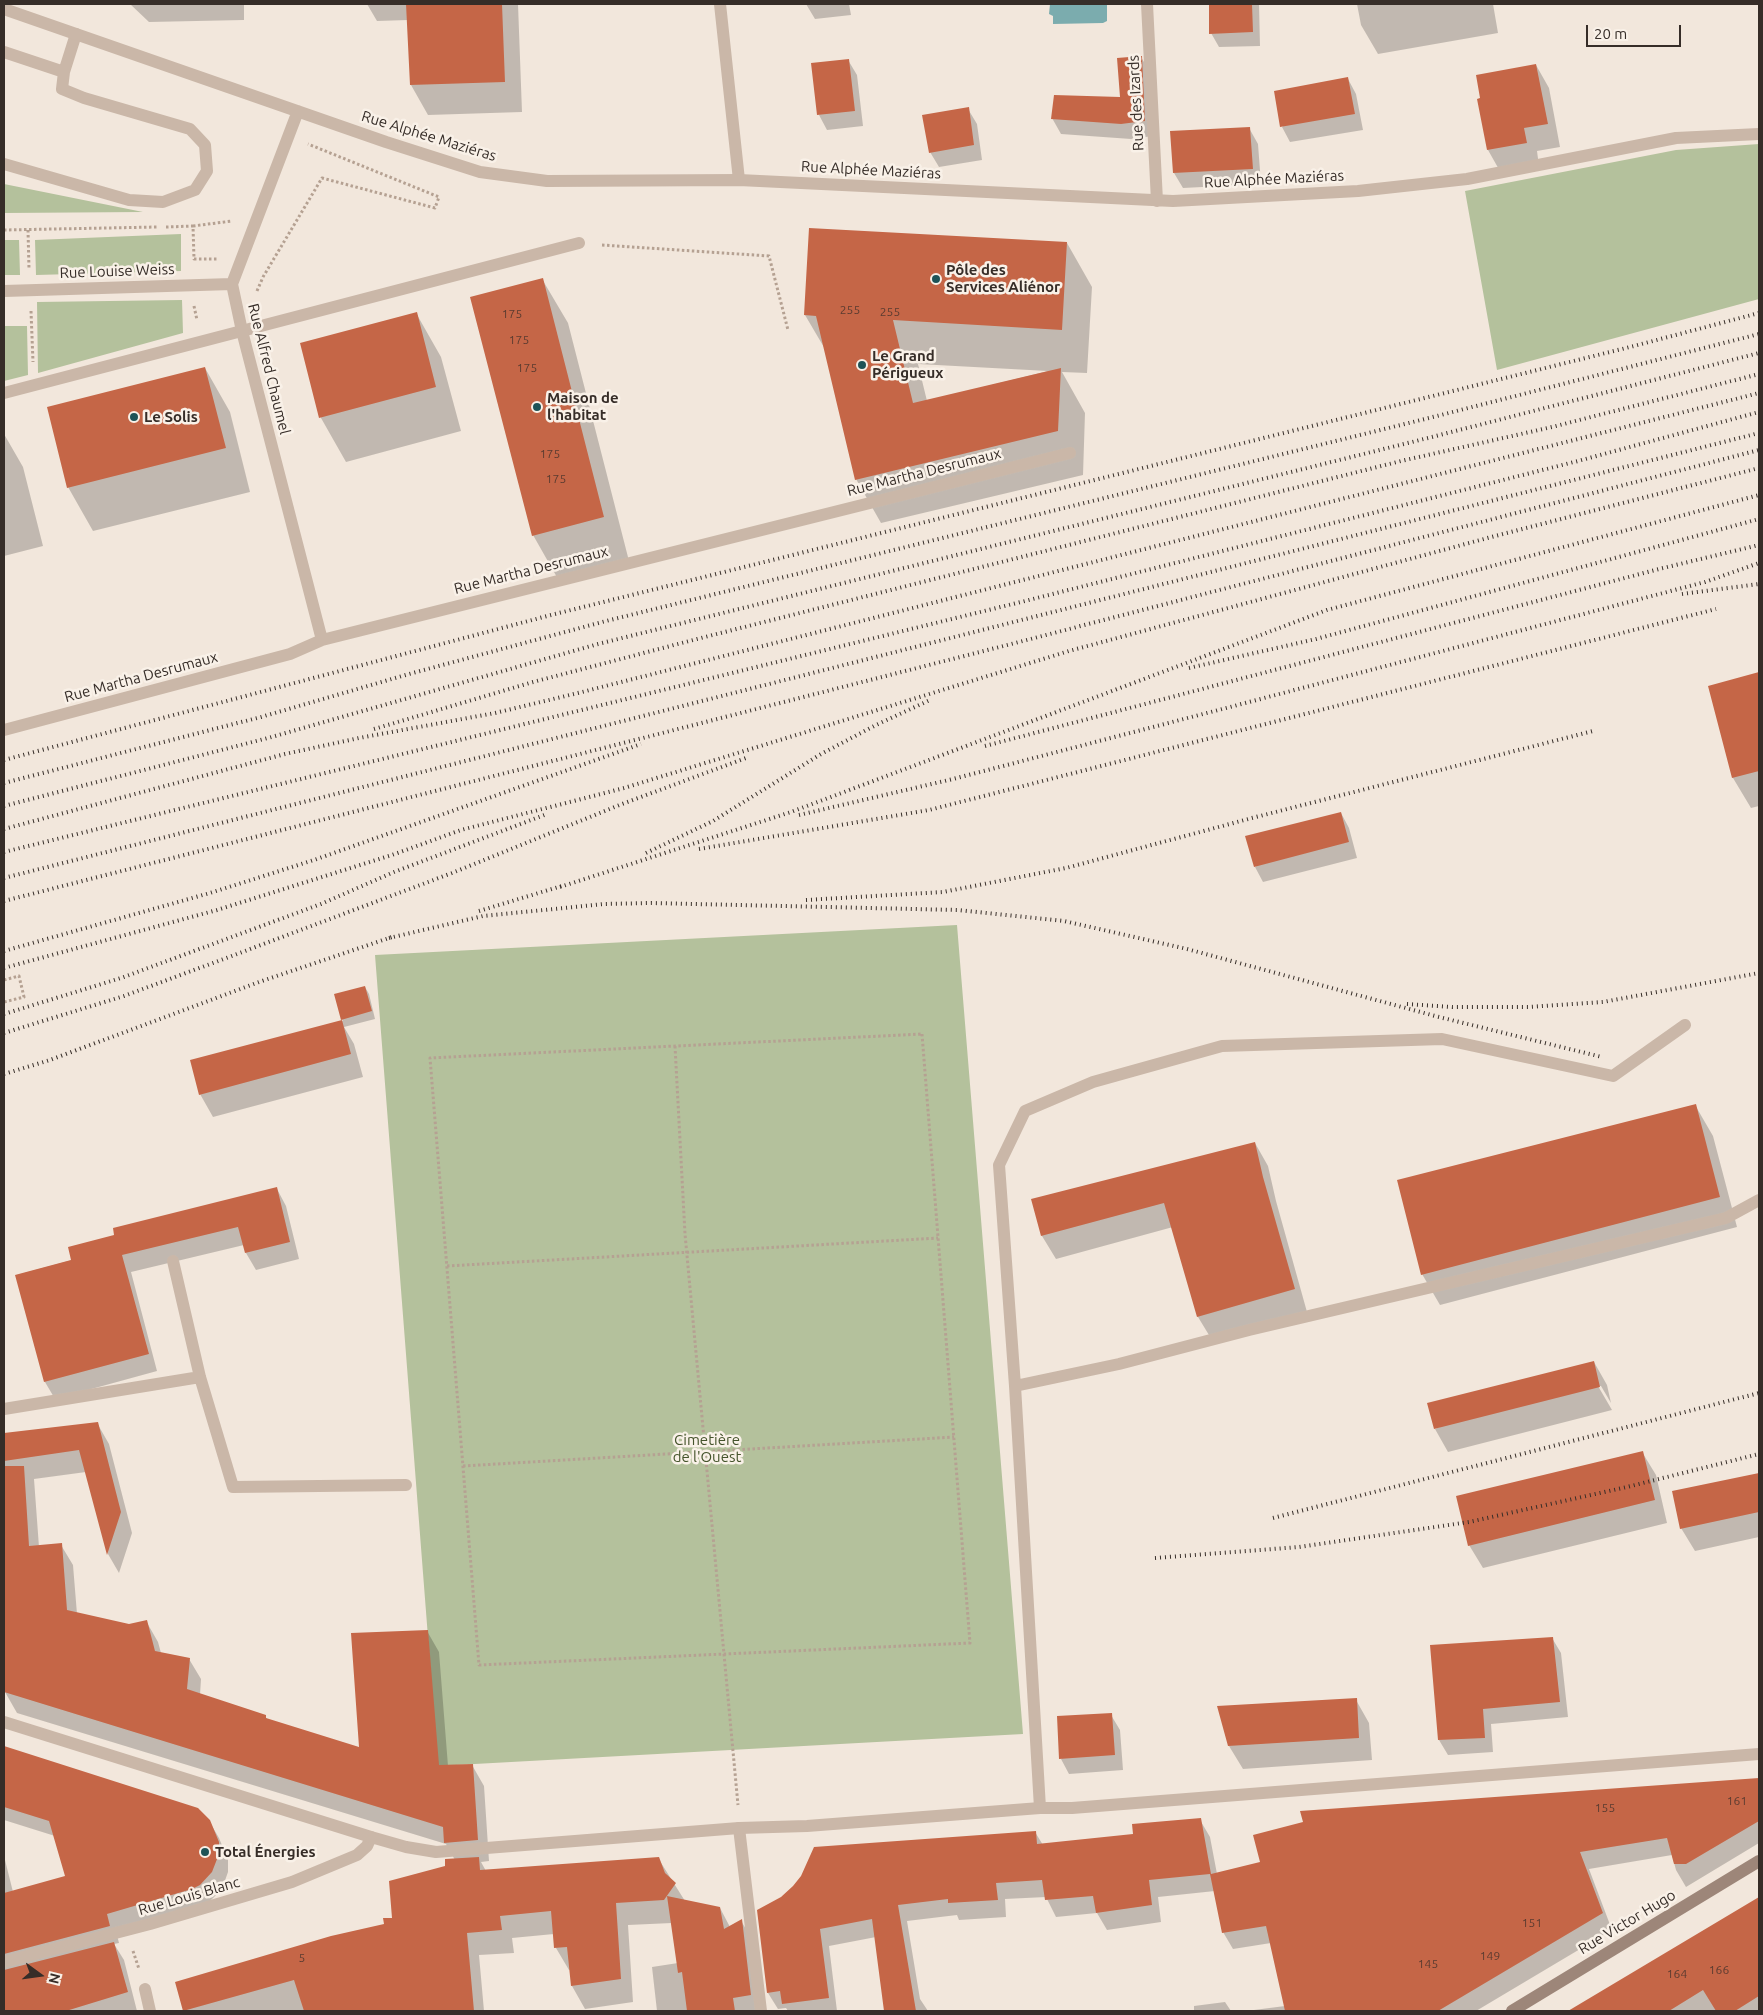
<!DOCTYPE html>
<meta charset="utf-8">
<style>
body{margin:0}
#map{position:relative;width:1763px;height:2015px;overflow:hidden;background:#f2e7dc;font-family:Ubuntu,sans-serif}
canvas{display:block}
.frame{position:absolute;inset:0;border:5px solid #362d28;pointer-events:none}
.north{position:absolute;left:15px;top:1950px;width:50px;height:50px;-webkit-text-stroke:4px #f9f1e8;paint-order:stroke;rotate:104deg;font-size:14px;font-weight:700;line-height:20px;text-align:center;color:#362d28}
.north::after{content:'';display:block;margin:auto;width:18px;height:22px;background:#362d28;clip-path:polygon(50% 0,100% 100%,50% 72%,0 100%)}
.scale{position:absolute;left:1586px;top:25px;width:95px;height:22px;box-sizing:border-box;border:2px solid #362d28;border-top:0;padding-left:6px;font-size:15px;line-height:18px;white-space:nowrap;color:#362d28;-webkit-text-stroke:4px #f9f1e8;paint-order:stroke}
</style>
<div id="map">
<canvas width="1763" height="2015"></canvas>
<div class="frame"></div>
<div class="north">N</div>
<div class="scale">20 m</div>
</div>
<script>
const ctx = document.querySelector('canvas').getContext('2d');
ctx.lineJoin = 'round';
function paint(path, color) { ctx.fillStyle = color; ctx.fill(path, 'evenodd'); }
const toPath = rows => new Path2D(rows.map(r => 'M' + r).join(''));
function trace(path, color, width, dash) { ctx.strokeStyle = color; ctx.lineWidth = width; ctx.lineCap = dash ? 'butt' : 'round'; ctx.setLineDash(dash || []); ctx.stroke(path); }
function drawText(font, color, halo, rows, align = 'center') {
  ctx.font = font + ' Ubuntu,sans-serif'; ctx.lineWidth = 5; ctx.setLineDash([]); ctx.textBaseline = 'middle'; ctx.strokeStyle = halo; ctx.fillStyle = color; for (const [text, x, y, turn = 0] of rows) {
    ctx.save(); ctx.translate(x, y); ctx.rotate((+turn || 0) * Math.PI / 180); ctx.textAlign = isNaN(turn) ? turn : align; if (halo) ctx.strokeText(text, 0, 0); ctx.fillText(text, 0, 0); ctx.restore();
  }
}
paint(toPath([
 [1759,144,1759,299,1497,370,1465,191,1676,150],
 [4,184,143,212,4,213],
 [181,234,181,271,36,275,35,240],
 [4,240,19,240,20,275,4,275],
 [182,300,183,333,38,373,37,302],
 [4,326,27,326,28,375,4,381],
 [957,925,1023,1734,438,1766,375,955]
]), '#b4c19c');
paint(toPath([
 [1050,4,1107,4,1107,21,1103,23,1053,24,1053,16,1049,14]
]), '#7bacae');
paint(toPath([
 [130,4,244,4,244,20,149,22],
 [367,4,518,4,522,112,428,115,411,85,408,20,377,21],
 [806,4,849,4,851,15,815,19],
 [1210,4,1259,4,1260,46,1219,47,1211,33],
 [1357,4,1493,4,1498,33,1378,54,1361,25],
 [1141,57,1150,72,1153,136,1131,139,1061,134,1052,118,1121,98],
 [848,60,857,75,863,126,827,130,819,115],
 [1536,65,1549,88,1560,147,1537,151,1539,166,1501,173,1488,150,1479,100],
 [1348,79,1356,94,1363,130,1290,142,1282,127],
 [968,109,977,124,982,160,939,167,930,152],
 [1249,128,1258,144,1261,184,1183,188,1174,173],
 [810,229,1067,243,1092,287,1087,373,1062,372,1085,413,1083,475,881,523,856,479,825,349,805,315],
 [918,364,1048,371,927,401],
 [542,279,568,323,629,561,558,579,533,535],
 [416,313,441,357,461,431,346,462,321,418,301,344],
 [205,368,230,412,250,492,93,531,68,487],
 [4,434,23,467,43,546,4,556],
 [1759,674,1759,806,1751,808,1733,778,1710,686],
 [1341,813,1349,828,1357,858,1263,882,1255,867],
 [365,987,369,994,375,1019,344,1027,354,1044,363,1077,213,1117,200,1094,191,1061,343,1021,342,1019],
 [1695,1105,1713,1136,1737,1227,1440,1305,1422,1274],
 [1255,1143,1268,1166,1276,1201,1307,1312,1212,1340,1198,1317,1173,1227,1056,1259,1042,1236,1033,1200],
 [277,1189,286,1206,299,1259,256,1270,246,1253,244,1245,131,1272,157,1371,55,1399,45,1382,17,1275,72,1260],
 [1594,1362,1607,1385,1611,1403,1601,1386,1598,1386,1612,1410,1448,1452,1435,1429],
 [97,1423,109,1444,132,1533,119,1573,108,1554,86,1472,34,1479,39,1547,61,1545,73,1565,77,1614,129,1625,146,1621,158,1642,161,1653,189,1659,201,1679,200,1695,265,1716,267,1719,360,1749,427,1631,439,1652,448,1766,472,1765,484,1786,489,1861,481,1862,486,1871,658,1858,685,1901,720,1908,730,1927,741,1921,751,1937,760,2011,657,2011,652,1967,678,1963,672,1923,628,1925,633,2002,585,2009,572,1986,571,1970,569,1970,556,1948,554,1934,512,1938,514,1953,479,1955,484,2011,184,2011,176,1983,385,1925,394,1919,455,1860,446,1844,17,1713,5,1692,4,1434],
 [1642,1452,1656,1475,1667,1523,1483,1568,1469,1545],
 [1759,1474,1759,1537,1695,1551,1681,1528,1674,1492],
 [1552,1638,1561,1653,1568,1717,1491,1724,1493,1752,1448,1755,1439,1740],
 [1356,1700,1369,1723,1372,1760,1243,1769,1229,1746,1218,1707],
 [1111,1715,1120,1730,1123,1770,1069,1774,1061,1759],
 [4,1747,193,1808,209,1821,219,1838,228,1860,228,1872,222,1889,210,1901,116,1931,119,1943,114,1944,124,1960,137,2011,4,2011,4,1856,13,1892,66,1877,55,1836,4,1820],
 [1759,1779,1759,1843,1686,1887,1676,1870,1672,1855,1589,1869,1612,1930,1476,2011,1246,2011,1285,2006,1271,1943,1233,1949,1223,1932,1215,1891,1158,1897,1161,1922,1107,1930,1097,1913,1056,1917,1046,1897,1005,1899,1006,1917,959,1920,957,1915,907,1921,920,1999,928,2011,885,2011,876,1937,829,1946,837,2011,788,2011,786,2008,778,2009,768,1993,758,1911,1035,1832,1043,1845,1135,1835,1200,1820,1210,1837,1217,1874,1262,1863,1304,1823,1301,1812],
 [1759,1899,1759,2011,1570,2011],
 [1225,2002,1231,2011,1194,2011,1194,2006]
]), '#0003');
paint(toPath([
 [406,4,502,4,505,82,410,85],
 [1209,4,1252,4,1253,32,1209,34],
 [1142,56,1145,121,1121,124,1051,119,1054,95,1120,97,1117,58],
 [849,59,855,111,817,115,811,63],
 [1536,64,1548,124,1524,128,1527,143,1487,150,1477,99,1480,98,1476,75],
 [1348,77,1355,114,1280,127,1274,91],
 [969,107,974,145,929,153,922,115],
 [1250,127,1253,169,1173,173,1170,131],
 [809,228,1067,242,1062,330,893,320,913,403,1061,368,1058,431,855,480,816,316,804,315],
 [543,278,604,517,532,536,470,297],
 [417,312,436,387,319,418,300,343],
 [205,367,226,448,67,488,47,407],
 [1759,672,1759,771,1732,778,1708,686],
 [1341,812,1349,842,1254,867,1245,836],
 [365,986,372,1011,341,1020,334,994],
 [342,1020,351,1054,199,1095,190,1060],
 [1696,1104,1720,1197,1421,1275,1397,1180],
 [1255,1142,1263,1177,1295,1289,1197,1317,1164,1203,1041,1236,1031,1199],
 [277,1187,290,1242,245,1253,238,1227,122,1255,149,1354,44,1382,15,1275,71,1260,68,1247,114,1235,113,1228],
 [1594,1361,1600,1387,1434,1429,1427,1403],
 [98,1422,121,1512,107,1555,79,1450,4,1461,4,1433],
 [1643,1451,1655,1500,1468,1546,1456,1496],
 [4,1466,24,1466,29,1546,62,1543,67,1610,129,1624,147,1620,155,1651,190,1658,187,1689,266,1715,266,1718,359,1747,351,1633,428,1630,439,1765,473,1764,478,1840,444,1843,443,1827,4,1692],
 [1759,1473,1759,1512,1680,1529,1672,1491],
 [1553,1637,1560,1702,1483,1709,1485,1738,1438,1740,1430,1645],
 [1357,1698,1359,1738,1228,1746,1217,1706],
 [1112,1713,1115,1755,1059,1759,1057,1716],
 [4,1746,198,1808,210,1820,219,1842,219,1854,212,1872,200,1885,192,1889,107,1914,110,1926,4,1954,4,1893,65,1876,49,1821,4,1807],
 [1759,1778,1759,1821,1686,1864,1674,1864,1667,1838,1580,1852,1603,1913,1438,2011,1285,2011,1266,1926,1222,1933,1210,1874,1149,1880,1152,1905,1096,1913,1093,1896,1045,1900,1042,1880,996,1883,998,1900,948,1903,948,1899,898,1905,916,2011,884,2011,872,1919,820,1929,829,1998,782,2004,780,1991,767,1993,757,1910,781,1897,793,1886,801,1876,814,1847,1036,1831,1037,1844,1133,1834,1132,1824,1201,1818,1211,1874,1260,1862,1253,1835,1303,1822,1300,1811],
 [479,1857,480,1870,659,1857,665,1873,676,1883,664,1900,616,1903,621,1979,571,1986,567,1947,554,1948,551,1911,500,1916,502,1930,467,1933,474,2011,304,2011,294,1980,183,2011,175,1982,331,1936,384,1924,383,1918,392,1918,389,1881,445,1866,445,1859],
 [667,1896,720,1907,724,1929,742,1919,751,1995,733,1998,735,2011,687,2011,682,1972,678,1973],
 [1759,1897,1759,1996,1735,2011,1716,2011,1703,1990,1669,2011,1568,2011],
 [114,1942,128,1992,66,2011,4,2011,4,1970]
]), '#c56647');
trace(toPath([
 [193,226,232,221],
 [166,227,193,226,194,259,217,259],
 [4,230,157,227],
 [28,230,29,269],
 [602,245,769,256,788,330],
 [257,291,263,277,322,178,435,208,439,197,308,144],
 [194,306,197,320],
 [31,311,33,362],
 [4,980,19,976,24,997,4,1002],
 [922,1034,970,1643,479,1665,430,1058,922,1034],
 [675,1046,685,1234,738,1805],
 [447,1266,938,1238],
 [463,1466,954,1437],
 [133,1951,139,1969]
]), '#b5a192', 3, [2.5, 2.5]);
trace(toPath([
 [720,4,739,180],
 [4,52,64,72],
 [4,164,129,200,163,202,195,190,207,171,205,145,190,129,84,98,62,89,64,72,76,34],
 [173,1261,200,1377,233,1487,406,1485],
 [1015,1386,1119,1364,1249,1330,1726,1218,1759,1200],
 [4,1409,200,1377],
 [1040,1808,1015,1386,999,1165,1025,1111,1093,1082,1222,1046,1442,1039,1613,1076,1685,1025]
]), '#cab7a8', 12);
trace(toPath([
 [4,393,579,243]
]), '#cab7a8', 12);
trace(toPath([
 [1147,4,1157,201],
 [4,9,386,142,480,172,547,181,739,180,1173,201,1358,191,1467,179,1676,138,1759,134],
 [298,111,232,284,242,331,322,640],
 [4,291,232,284],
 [4,730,290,654,322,640,1070,453],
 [739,1828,761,2011],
 [4,1962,150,1924,292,1882,357,1855,367,1846,371,1837],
 [145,1989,150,2011]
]), '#cab7a8', 12);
trace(toPath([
 [4,1722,371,1837,406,1847,436,1852,739,1828,807,1826,1040,1808,1072,1808,1759,1754]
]), '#cab7a8', 12);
trace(toPath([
 [1512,2011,1759,1861]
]), '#9d8679', 12);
trace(toPath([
 [1682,594,1759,584],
 [1189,668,1316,639,1759,519],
 [374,729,533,682,697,639,1401,461,1552,427,1759,374],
 [985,746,1659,569,1759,545],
 [4,760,551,615,1634,346,1759,313],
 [4,783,261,717,409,674,606,621,1429,418,1759,334],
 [4,806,268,738,598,644,1432,437,1759,353],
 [799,815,953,779,1230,707,1705,582,1759,563],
 [4,829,285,754,359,738,495,713,578,693,1759,393],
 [699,849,929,810,1716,609],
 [4,852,1025,601,1578,461,1759,412],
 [646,853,713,821,821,754,876,725,930,700],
 [4,878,1759,433],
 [560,887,791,812,1327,610,1759,495],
 [806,900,943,892,1066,868,1252,818,1593,731],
 [4,901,1019,642,1759,450],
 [479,911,565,885],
 [389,938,483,916,604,904,651,903,958,910,1064,921,1187,949,1439,1017,1602,1057],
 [4,951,210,893,314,860,641,744],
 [4,968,217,910,392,855,461,830,624,788,1069,651,1495,536,1759,468],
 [1407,1004,1452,1007,1528,1007,1603,1002,1759,973],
 [4,1014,121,978,321,904,394,872,547,814],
 [4,1033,124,996,229,957,452,873,622,804,746,758],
 [4,1074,50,1060,259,982,395,936],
 [1273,1518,1759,1393],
 [1155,1558,1299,1547,1469,1522,1627,1487,1759,1454]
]), '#362d28', 4, [1, 4]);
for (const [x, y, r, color] of [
 [936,279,5,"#1e5357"],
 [862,365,5,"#1e5357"],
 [537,407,5,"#1e5357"],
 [134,417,5,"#1e5357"],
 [205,1852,5,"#1e5357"]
]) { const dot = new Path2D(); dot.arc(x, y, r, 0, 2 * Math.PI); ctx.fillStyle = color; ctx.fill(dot); trace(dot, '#f9f1e8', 2); }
drawText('12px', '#5a3b30', null, [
 ["255",850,310],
 ["255",890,312],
 ["175",512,314],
 ["175",519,340],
 ["175",527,368],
 ["175",550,454],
 ["175",556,479],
 ["161",1737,1801],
 ["155",1605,1808],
 ["151",1532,1923],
 ["149",1490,1956],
 ["5",302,1958],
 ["145",1428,1964],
 ["166",1719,1970],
 ["164",1677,1974]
]);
drawText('15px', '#362d28', '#f9f1e8', [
 ["Rue des Izards",1136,103,-93],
 ["Rue Alphée Maziéras",429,136,17],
 ["Rue Alphée Maziéras",871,170,3],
 ["Rue Alphée Maziéras",1274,179,-3],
 ["Rue Louise Weiss",117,271,-2],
 ["Rue Alfred Chaumel",269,369,76],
 ["Rue Martha Desrumaux",924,472,-14],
 ["Rue Martha Desrumaux",531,570,-14],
 ["Rue Martha Desrumaux",141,677,-15],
 ["Rue Louis Blanc",189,1896,-16],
 ["Rue Victor Hugo",1627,1922,-31]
]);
drawText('bold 15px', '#362d28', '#f9f1e8', [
 ["Pôle des",946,270],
 ["Services Aliénor",946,287],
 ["Le Grand",872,356],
 ["Périgueux",872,373],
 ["Maison de",547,398],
 ["l'habitat",547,415],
 ["Le Solis",144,417],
 ["Total Énergies",215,1852]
], 'left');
drawText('15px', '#45542c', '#f9f1e8', [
 ["Cimetière",707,1440],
 ["de l'Ouest",707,1457]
]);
</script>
